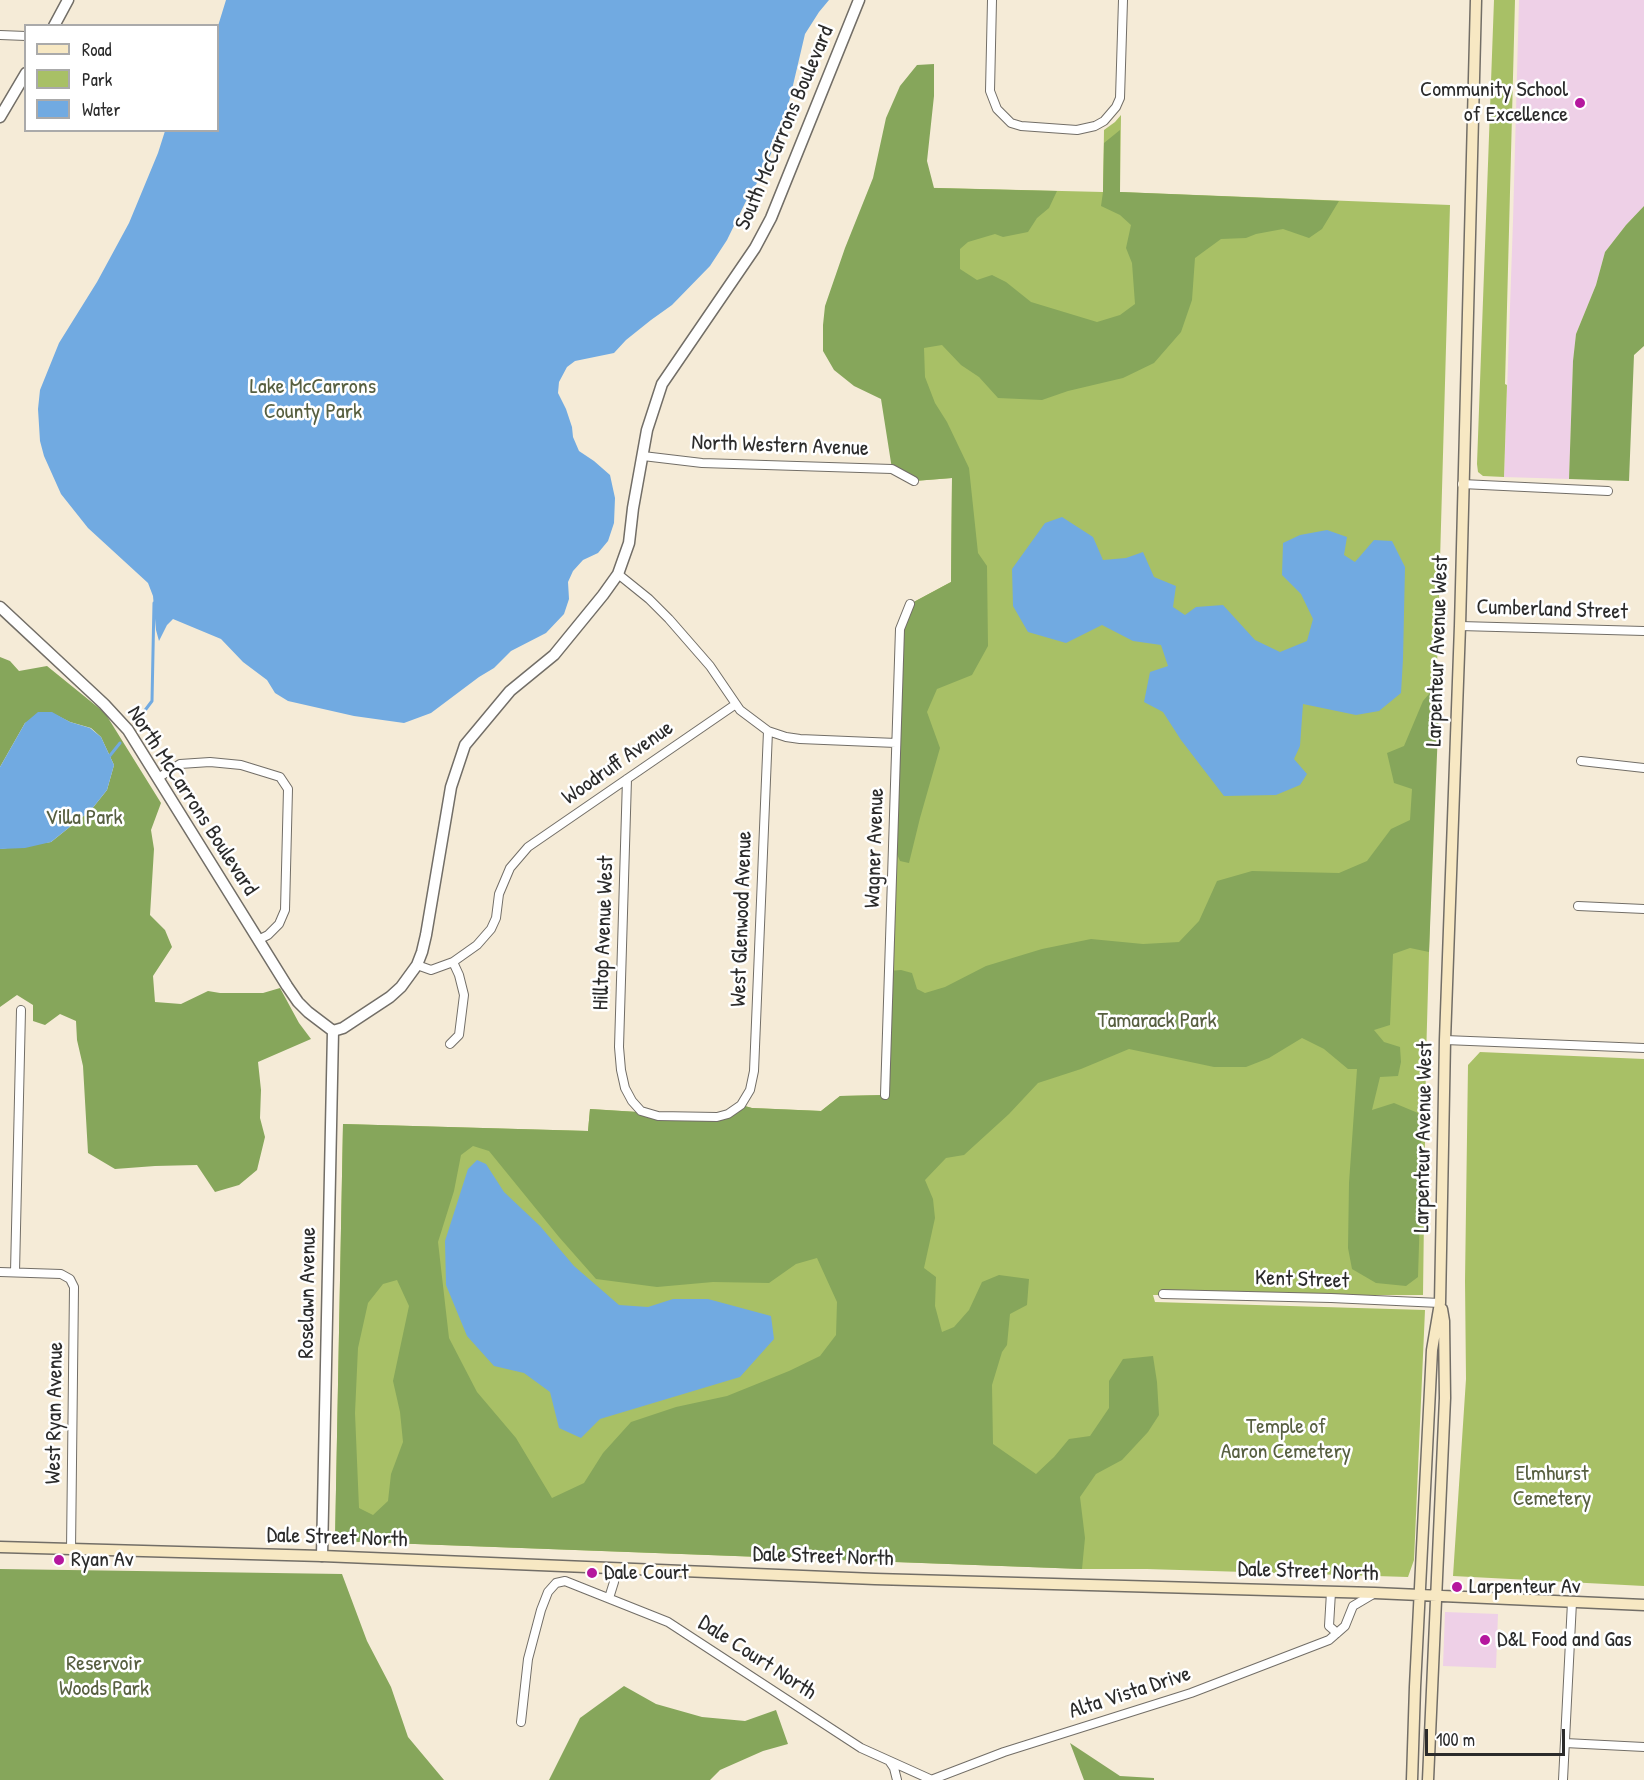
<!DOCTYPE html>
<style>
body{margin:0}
#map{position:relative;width:1644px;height:1780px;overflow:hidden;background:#f5ebd7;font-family:"Patrick Hand",sans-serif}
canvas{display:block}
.legend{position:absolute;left:24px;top:24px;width:195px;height:108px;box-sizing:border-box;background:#fff;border:2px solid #aaa;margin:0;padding:8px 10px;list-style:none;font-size:18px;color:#2b2b2b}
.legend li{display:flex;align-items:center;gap:12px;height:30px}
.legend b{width:30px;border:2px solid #aaa}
.scale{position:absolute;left:1425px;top:1729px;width:140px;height:27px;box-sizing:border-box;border:3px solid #2b2b2b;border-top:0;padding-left:8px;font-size:18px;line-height:21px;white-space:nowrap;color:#2b2b2b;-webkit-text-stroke:4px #fff;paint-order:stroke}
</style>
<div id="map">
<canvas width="1644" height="1780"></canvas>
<ul class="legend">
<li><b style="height:8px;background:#f7e8c3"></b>Road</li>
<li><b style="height:16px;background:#a8c066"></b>Park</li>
<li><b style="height:16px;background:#71aae1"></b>Water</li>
</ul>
<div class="scale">100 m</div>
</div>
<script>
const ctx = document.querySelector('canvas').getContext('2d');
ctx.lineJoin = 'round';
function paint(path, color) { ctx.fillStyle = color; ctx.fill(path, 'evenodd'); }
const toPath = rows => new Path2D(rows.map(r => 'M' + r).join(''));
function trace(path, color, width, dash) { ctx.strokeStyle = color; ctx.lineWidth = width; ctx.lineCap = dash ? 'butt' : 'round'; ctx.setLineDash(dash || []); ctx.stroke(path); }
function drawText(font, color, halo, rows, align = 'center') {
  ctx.font = font + ' "Patrick Hand",sans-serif'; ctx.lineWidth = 5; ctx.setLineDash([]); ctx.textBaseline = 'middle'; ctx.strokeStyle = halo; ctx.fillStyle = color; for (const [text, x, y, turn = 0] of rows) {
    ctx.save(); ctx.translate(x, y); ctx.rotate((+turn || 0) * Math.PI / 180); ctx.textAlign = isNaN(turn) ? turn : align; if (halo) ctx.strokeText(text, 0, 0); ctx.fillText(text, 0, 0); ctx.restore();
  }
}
paint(toPath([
 [1519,0,1644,0,1644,206,1626,225,1605,252,1596,285,1576,334,1573,361,1569,479,1504,477,1513,221],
 [1445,1612,1498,1614,1496,1668,1443,1666]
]), '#eed0e7');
paint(toPath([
 [1494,0,1515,0,1505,384,1507,385,1504,477,1483,476,1478,472,1477,464],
 [1121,115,1120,192,1450,205,1426,1059,1423,1295,1153,1295,1155,1302,1425,1310,1414,1560,1408,1577,1147,1569,1082,1569,335,1541,343,1124,588,1131,590,1109,717,1117,741,1105,752,1108,821,1111,840,1096,885,1095,896,743,910,604,951,582,952,478,914,481,898,187,1103,192,1104,130,1115,122],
 [1480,1052,1644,1059,1644,1586,1453,1576,1466,1379,1465,1281,1468,1065]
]), '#a8c066');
paint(toPath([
 [934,64,934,96,927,161,934,188,1057,191,1049,208,1037,218,1028,232,1003,237,995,234,968,242,960,249,960,269,977,280,992,275,1006,282,1031,302,1097,322,1120,315,1135,304,1132,263,1126,248,1131,225,1120,215,1101,206,1103,192,1104,143,1120,130,1120,192,1339,201,1322,229,1309,238,1283,229,1256,234,1246,238,1221,239,1195,258,1192,300,1181,332,1154,363,1123,378,1068,391,1042,400,998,398,979,377,961,365,942,345,924,348,925,377,935,403,947,422,969,468,978,553,987,566,988,646,972,675,937,689,927,712,940,748,920,818,909,863,900,861,893,845,900,629,910,604,951,582,952,478,914,481,892,469,881,399,854,386,834,370,823,351,823,325,825,306,845,248,873,178,886,118,900,86,917,65],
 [1644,206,1644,346,1634,355,1629,481,1569,479,1573,361,1576,334,1596,285,1605,252,1626,225],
 [0,657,10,661,19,671,47,666,105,713,161,803,151,830,154,849,150,915,165,930,172,947,153,976,155,1002,181,1004,208,991,220,993,263,993,280,988,299,1023,311,1039,258,1062,261,1090,260,1118,265,1137,257,1170,239,1185,215,1192,197,1165,155,1166,115,1169,88,1153,83,1066,77,1040,76,1021,60,1014,45,1025,33,1021,33,1005,17,995,0,1007,0,849,51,842,91,810,107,790,114,765,101,737,91,728,70,722,52,713,25,723,0,767],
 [1440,681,1429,952,1410,948,1393,954,1390,1025,1374,1030,1384,1042,1400,1047,1401,1062,1398,1076,1380,1077,1372,1110,1394,1103,1418,1113,1422,1150,1418,1277,1406,1286,1376,1283,1352,1269,1348,1248,1349,1183,1357,1069,1348,1069,1324,1049,1302,1038,1269,1058,1246,1067,1214,1067,1129,1049,1081,1069,1038,1083,1009,1114,964,1155,946,1158,925,1180,933,1199,935,1218,924,1268,936,1277,935,1306,942,1332,954,1327,969,1310,982,1282,999,1275,1029,1279,1027,1305,1010,1314,1007,1345,1002,1352,992,1385,993,1444,1036,1474,1054,1457,1069,1439,1090,1436,1109,1408,1109,1381,1123,1359,1153,1356,1157,1382,1159,1415,1148,1432,1122,1460,1096,1474,1080,1497,1085,1538,1082,1569,335,1541,343,1124,588,1131,590,1109,717,1117,741,1105,752,1108,821,1111,840,1096,885,1095,889,971,901,970,912,973,917,989,925,993,945,987,986,966,1042,949,1091,939,1143,944,1179,942,1199,921,1217,881,1252,871,1339,873,1367,861,1391,829,1410,820,1412,789,1394,783,1387,753,1404,746,1423,701],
 [473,1146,489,1151,559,1237,596,1279,657,1287,713,1282,769,1283,796,1264,817,1258,837,1302,836,1335,820,1356,789,1371,727,1396,676,1407,631,1422,603,1453,584,1483,552,1498,516,1438,477,1392,449,1338,438,1242,454,1191,461,1155],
 [397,1280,409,1306,393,1381,400,1412,403,1442,391,1474,388,1501,373,1515,359,1508,355,1413,358,1348,368,1303,383,1284],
 [0,1569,342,1574,367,1641,391,1687,408,1737,444,1780,0,1780],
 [624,1686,656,1704,702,1717,745,1721,776,1710,788,1744,763,1751,720,1770,710,1780,549,1780,580,1718],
 [1070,1743,1120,1776,1154,1778,1154,1780,1084,1780]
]), '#86a65b');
paint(toPath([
 [226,0,829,0,819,12,805,34,786,115,763,174,749,195,727,240,710,266,672,305,651,320,626,340,614,353,575,361,567,367,559,382,558,393,566,409,572,427,573,437,579,451,594,461,610,475,615,498,614,523,608,541,598,553,583,560,573,571,568,582,569,599,564,614,546,633,511,651,494,668,479,677,431,713,404,723,354,716,288,701,275,693,267,680,243,662,221,639,173,619,167,625,159,641,156,630,153,596,148,583,88,528,61,494,44,456,40,441,38,409,40,390,59,343,97,282,129,223,158,153,165,131,218,130,218,26],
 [1062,517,1093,537,1103,560,1126,558,1143,552,1154,577,1176,586,1173,607,1185,615,1196,607,1223,605,1255,640,1280,652,1307,641,1313,619,1301,594,1282,575,1283,543,1300,535,1327,530,1347,537,1344,555,1355,562,1374,540,1392,541,1405,567,1403,659,1401,693,1379,711,1356,715,1303,704,1300,746,1294,759,1307,774,1300,785,1276,795,1224,796,1181,740,1163,712,1144,702,1150,672,1168,666,1161,645,1133,641,1102,625,1066,643,1028,632,1013,606,1012,569,1045,523],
 [38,712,52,712,70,722,90,728,101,737,114,765,107,790,91,810,51,842,25,848,0,849,0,767,25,723],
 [477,1160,486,1164,504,1192,540,1226,574,1266,619,1305,648,1307,673,1299,708,1299,771,1316,774,1339,740,1377,600,1419,581,1438,559,1428,550,1392,524,1373,494,1366,467,1336,446,1285,445,1241,468,1169]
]), '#71aae1');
trace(toPath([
 [140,717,152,701,154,603],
 [108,758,120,743]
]), '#71aae1', 3);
const minor = toPath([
 [992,0,990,91,997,109,1011,123,1021,126,1077,130,1095,126,1104,121,1116,107,1120,98,1123,0],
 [0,35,26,36],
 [643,456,702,463,892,469,914,481],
 [1462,484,1608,491],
 [618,574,649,599,669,619,710,666,740,710,768,731,786,737,800,739,896,743],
 [1460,626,1644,631],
 [1581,761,1644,768],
 [158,778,180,764,210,762,241,765,280,777,288,789,285,910,279,924,268,935,258,940],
 [627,779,619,1047,621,1070,625,1088,632,1101,641,1111,658,1116,717,1117,728,1114,741,1105,750,1090,754,1071,768,731],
 [1578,906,1644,909],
 [417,965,431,970,453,962,477,945,491,929,496,918,499,894,510,868,528,847,736,704],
 [1445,1040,1644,1048],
 [450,1044,459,1035,464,995,459,975,453,962],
 [885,1095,900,629,910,604],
 [0,1272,61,1274,70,1279,74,1287,71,1550],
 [15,1272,21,1010],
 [1163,1294,1331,1298,1440,1303],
 [1331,1592,1329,1626,1337,1633],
 [609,1598,614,1582,615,1568],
 [521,1722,528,1659,541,1610,548,1592,556,1583,565,1581,668,1622,861,1748,932,1780],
 [1565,1743,1644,1747],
 [890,1762,894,1768,897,1780],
 [931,1780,1004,1752,1191,1693,1329,1640,1345,1626,1353,1606,1375,1593],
 [1563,1780,1572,1602]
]);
const tertiary = toPath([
 [54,26,68,0],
 [0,117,26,73],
 [0,607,104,704,128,730,287,986,298,1002,308,1012,333,1031],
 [333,1031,343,1028,390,997,401,987,417,965,422,952,426,935,451,787,465,745,510,691,554,655,603,595,618,574,629,543,633,508,647,430,662,384,755,248,771,218,859,0],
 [322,1556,333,1031]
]);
const secondary = toPath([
 [0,1547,322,1556,875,1579,1375,1593,1644,1605],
 [1412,1780,1415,1687,1432,1350,1440,1303,1445,1040,1460,626,1476,0],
 [1428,1780,1445,1398,1444,1321,1442,1309]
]);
trace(minor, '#726e67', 10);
trace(tertiary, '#726e67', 13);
trace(secondary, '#726e67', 13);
trace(minor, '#fff', 8);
trace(tertiary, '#fff', 10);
trace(secondary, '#f7e8c3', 10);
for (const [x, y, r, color] of [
 [1580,103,6,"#b5179e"],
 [59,1560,6,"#b5179e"],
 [592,1573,6,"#b5179e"],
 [1457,1587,6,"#b5179e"],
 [1485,1640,6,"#b5179e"]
]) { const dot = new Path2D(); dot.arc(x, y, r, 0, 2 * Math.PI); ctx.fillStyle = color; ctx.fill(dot); trace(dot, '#fff', 2); }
drawText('22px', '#2b2b2b', '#fff', [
 ["Community School",1568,90,"right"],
 ["of Excellence",1568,115,"right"],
 ["Ryan Av",71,1560],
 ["Dale Court",604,1573],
 ["Larpenteur Av",1469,1587],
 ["D&L Food and Gas",1497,1640]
], 'left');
drawText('22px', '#2b2b2b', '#fff', [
 ["South McCarrons Boulevard",785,128,-67],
 ["North Western Avenue",780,446,2],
 ["Cumberland Street",1552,610,2],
 ["Larpenteur Avenue West",1438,651,-88],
 ["Woodruff Avenue",618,763,-35],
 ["North McCarrons Boulevard",192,801,57],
 ["Wagner Avenue",875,848,-88],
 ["West Glenwood Avenue",742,919,-88],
 ["Hilltop Avenue West",604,933,-88],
 ["Larpenteur Avenue West",1424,1137,-89],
 ["Kent Street",1302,1280,2],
 ["Roselawn Avenue",308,1293,-89],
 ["West Ryan Avenue",55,1413,-89],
 ["Dale Street North",337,1538,2],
 ["Dale Street North",823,1557,2],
 ["Dale Street North",1308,1572,2],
 ["Dale Court North",757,1658,33],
 ["Alta Vista Drive",1130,1693,-18]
]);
drawText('22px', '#575f40', '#fff', [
 ["Lake McCarrons",313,387],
 ["County Park",313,412],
 ["Villa Park",84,818],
 ["Tamarack Park",1157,1021],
 ["Temple of",1286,1427],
 ["Aaron Cemetery",1286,1452],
 ["Elmhurst",1552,1474],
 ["Cemetery",1552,1499],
 ["Reservoir",104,1664],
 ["Woods Park",104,1689]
]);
</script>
